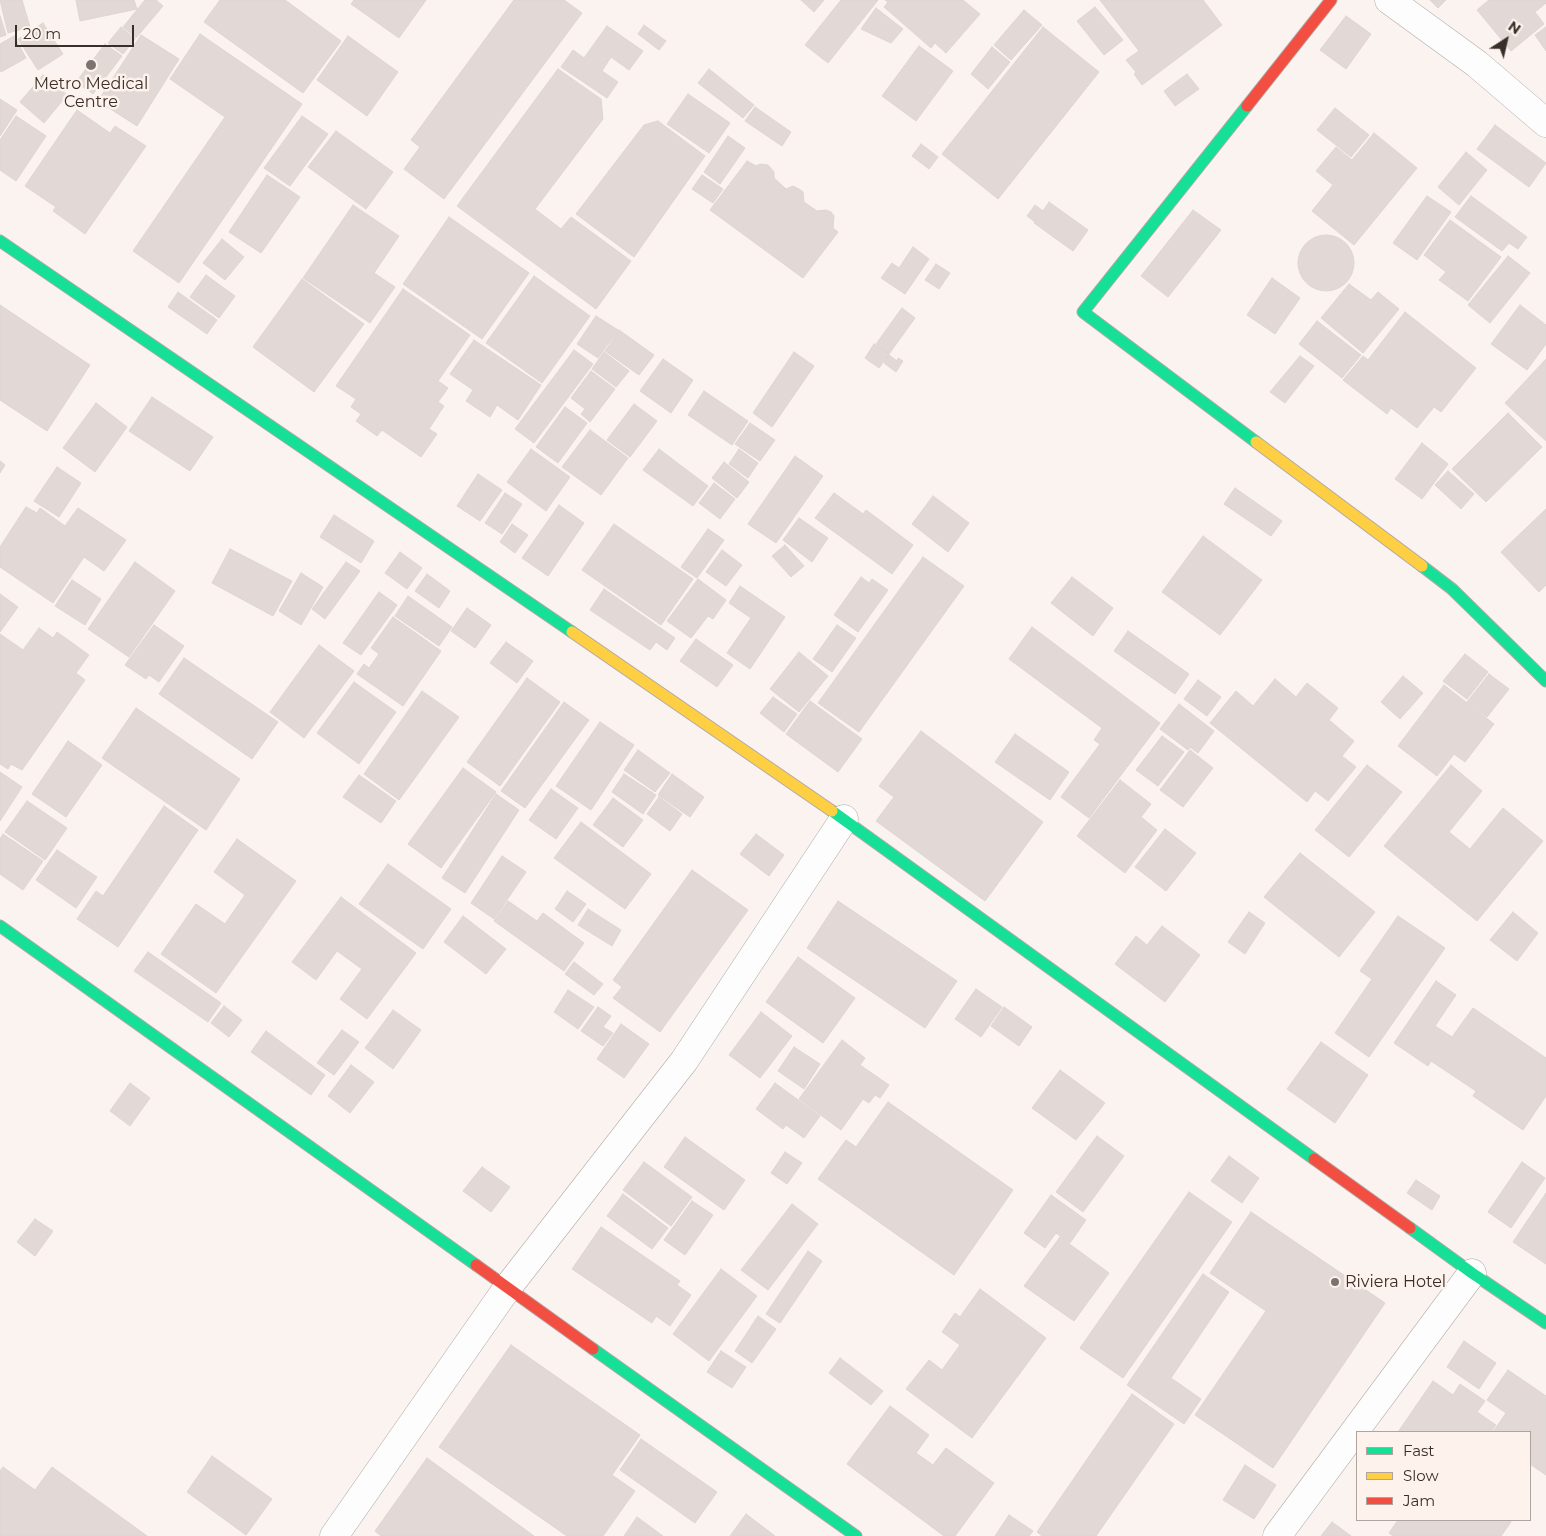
<!DOCTYPE html>
<style>
body{margin:0}
#map{position:relative;width:1546px;height:1536px;overflow:hidden;background:#faf3f0;font-family:Montserrat,sans-serif}
canvas{display:block}
.legend{position:absolute;left:1356px;top:1431px;width:175px;height:90px;box-sizing:border-box;background:#fef2ec;border:1px solid #b0a49e;margin:0;padding:6px 9px;list-style:none;font-size:15px;color:#3a2e29}
.legend li{display:flex;align-items:center;gap:10px;height:25px}
.legend b{width:25px;border:1px solid #b0a49e}
.north{position:absolute;left:1481px;top:15px;width:50px;height:50px;-webkit-text-stroke:4px #fef2ec;paint-order:stroke;rotate:35deg;font-size:14px;font-weight:700;line-height:20px;text-align:center;color:#3a2e29}
.north::after{content:'';display:block;margin:auto;width:18px;height:22px;background:#3a2e29;clip-path:polygon(50% 0,100% 100%,50% 72%,0 100%)}
.scale{position:absolute;left:15px;top:25px;width:119px;height:22px;box-sizing:border-box;border:2px solid #3a2e29;border-top:0;padding-left:6px;font-size:15px;line-height:18px;white-space:nowrap;color:#3a2e29;-webkit-text-stroke:4px #fef2ec;paint-order:stroke}
</style>
<div id="map">
<canvas width="1546" height="1536"></canvas>
<ul class="legend">
<li><b style="height:6px;background:#16e098"></b>Fast</li>
<li><b style="height:6px;background:#ffcf43"></b>Slow</li>
<li><b style="height:6px;background:#f24e42"></b>Jam</li>
</ul>
<div class="north">N</div>
<div class="scale">20 m</div>
</div>
<script>
const ctx = document.querySelector('canvas').getContext('2d');
ctx.lineJoin = 'round';
function paint(path, color) { ctx.fillStyle = color; ctx.fill(path, 'evenodd'); }
const toPath = rows => new Path2D(rows.map(r => 'M' + r).join(''));
function trace(path, color, width, dash) { ctx.strokeStyle = color; ctx.lineWidth = width; ctx.lineCap = dash ? 'butt' : 'round'; ctx.setLineDash(dash || []); ctx.stroke(path); }
function drawText(font, color, halo, rows, align = 'center') {
  ctx.font = font + ' Montserrat,sans-serif'; ctx.lineWidth = 5; ctx.setLineDash([]); ctx.textBaseline = 'middle'; ctx.strokeStyle = halo; ctx.fillStyle = color; for (const [text, x, y, turn = 0] of rows) {
    ctx.save(); ctx.translate(x, y); ctx.rotate((+turn || 0) * Math.PI / 180); ctx.textAlign = isNaN(turn) ? turn : align; if (halo) ctx.strokeText(text, 0, 0); ctx.fillText(text, 0, 0); ctx.restore();
  }
}
const building = toPath([
 [0,0,22,0,30,27,8,33,0,0],
 [76,0,134,0,137,9,80,21,76,0],
 [145,0,156,0,163,6,136,38,123,27,145,0],
 [220,0,285,0,341,41,303,93,204,22,220,0],
 [354,0,426,0,399,38,351,4,354,0],
 [514,0,564,0,582,13,444,199,404,169,420,147,411,140,514,0],
 [801,0,824,0,814,12,801,0],
 [841,0,878,0,828,63,805,45,841,0],
 [885,0,963,0,980,14,946,53,935,43,931,48,884,7,888,2,885,0],
 [1100,0,1203,0,1222,25,1142,85,1134,74,1136,72,1126,60,1139,51,1100,0],
 [1430,0,1446,0,1438,8,1430,0],
 [1489,0,1546,0,1546,3,1535,12,1544,24,1511,51,1477,10,1489,0],
 [1095,7,1123,40,1104,55,1077,21,1095,7],
 [876,8,903,29,891,43,861,29,876,8],
 [1024,10,1042,25,1011,60,994,45,1024,10],
 [0,16,6,35,0,37,0,16],
 [1346,16,1371,34,1346,69,1320,50,1346,16],
 [43,23,63,54,38,70,18,39,43,23],
 [644,25,666,41,659,50,638,34,644,25],
 [607,26,643,51,629,70,611,57,602,71,618,82,607,98,561,67,573,50,584,58,607,26],
 [121,27,135,39,123,54,108,43,121,27],
 [1043,27,1099,72,998,199,942,154,1043,27],
 [1546,27,1546,51,1535,35,1546,27],
 [200,34,302,104,179,283,133,251,225,117,170,79,200,34],
 [141,35,179,59,137,126,98,101,141,35],
 [14,36,26,58,1,72,0,69,0,44,14,36],
 [348,36,398,72,367,116,317,80,348,36],
 [105,44,122,56,93,94,76,82,105,44],
 [919,46,953,71,916,121,882,96,919,46],
 [992,47,1010,62,988,89,971,74,992,47],
 [558,69,601,99,603,119,535,209,561,229,571,217,631,261,596,309,457,206,558,69],
 [709,69,754,105,743,118,698,83,709,69],
 [1187,74,1199,89,1175,106,1164,91,1187,74],
 [43,75,67,95,44,123,20,102,43,75],
 [688,94,730,123,709,153,667,124,688,94],
 [0,99,17,110,0,136,0,99],
 [755,107,791,132,782,146,745,121,755,107],
 [1335,108,1369,135,1351,157,1317,130,1335,108],
 [77,110,110,133,115,126,146,146,85,234,53,211,56,207,25,186,77,110],
 [16,116,46,136,16,181,0,170,0,140,16,116],
 [302,116,328,134,290,186,264,168,302,116],
 [658,121,705,156,634,257,576,214,644,125,658,121],
 [1495,125,1546,163,1529,187,1477,149,1495,125],
 [336,131,393,172,366,209,308,167,336,131],
 [1374,133,1417,168,1354,245,1312,211,1333,185,1316,171,1336,147,1352,160,1374,133],
 [728,136,745,148,720,184,704,172,728,136],
 [921,144,938,157,929,169,912,156,921,144],
 [1466,152,1487,170,1459,205,1438,187,1466,152],
 [747,161,756,166,760,164,768,165,774,172,774,178,786,189,793,186,799,189,803,192,804,202,817,211,826,210,831,212,834,216,833,228,838,232,803,278,710,210,747,161],
 [267,175,300,197,261,253,229,232,267,175],
 [702,175,723,189,713,203,692,189,702,175],
 [1427,196,1451,212,1417,260,1393,243,1427,196],
 [1471,196,1527,237,1518,249,1509,243,1502,251,1455,217,1471,196],
 [1049,202,1088,230,1073,251,1034,223,1035,222,1027,216,1035,205,1043,211,1049,202],
 [353,205,399,236,374,273,395,287,370,323,303,278,353,205],
 [1193,210,1221,230,1168,297,1141,276,1193,210],
 [449,217,529,273,482,339,403,284,449,217],
 [1450,220,1501,257,1468,301,1439,280,1446,272,1424,255,1450,220],
 '1298 263a28 28 0 1 1 56 0a28 28 0 1 1-56 0Z',
 [222,239,244,257,225,280,203,263,222,239],
 [913,247,929,259,905,294,881,278,892,263,899,268,913,247],
 [1508,256,1530,273,1490,323,1468,305,1508,256],
 [936,264,950,273,939,289,925,280,936,264],
 [206,275,235,296,219,318,190,297,206,275],
 [534,276,590,316,542,383,486,343,534,276],
 [1272,278,1300,298,1275,334,1247,315,1272,278],
 [302,279,364,324,314,392,253,347,302,279],
 [1349,284,1371,300,1378,292,1399,309,1363,353,1321,318,1349,284],
 [403,289,470,335,438,381,448,388,438,402,444,406,429,429,437,434,421,457,382,430,377,436,356,421,361,414,351,407,356,399,336,386,403,289],
 [178,292,217,320,207,334,168,307,178,292],
 [0,305,90,365,47,431,0,400,0,305],
 [1520,305,1546,325,1546,344,1527,370,1491,344,1520,305],
 [902,308,915,318,889,354,876,344,902,308],
 [1405,312,1476,368,1441,412,1434,407,1417,428,1391,408,1387,414,1343,380,1363,356,1368,360,1405,312],
 [596,316,618,330,598,358,577,344,596,316],
 [1317,321,1361,355,1342,378,1299,344,1317,321],
 [619,330,654,355,639,375,605,351,619,330],
 [474,340,541,385,518,420,497,405,490,417,466,401,473,390,450,374,474,340],
 [874,344,889,354,879,368,865,358,874,344],
 [574,350,593,364,534,443,515,429,574,350],
 [604,352,629,371,616,387,592,369,604,352],
 [794,352,814,366,772,427,753,413,794,352],
 [889,355,897,361,898,358,903,361,896,372,884,363,889,355],
 [1300,356,1314,366,1285,403,1270,392,1300,356],
 [663,359,693,380,671,413,640,391,663,359],
 [1546,359,1546,441,1505,403,1546,359],
 [591,371,615,389,590,422,581,414,585,409,571,398,591,371],
 [704,391,748,421,732,445,688,415,704,391],
 [152,397,213,437,190,471,129,431,152,397],
 [96,403,127,427,95,472,63,448,96,403],
 [634,404,657,421,630,457,607,440,634,404],
 [565,407,587,423,558,463,536,447,565,407],
 [1508,413,1542,447,1486,502,1452,469,1508,413],
 [750,423,775,440,760,461,735,444,750,423],
 [590,430,628,458,601,495,562,467,590,430],
 [1422,443,1448,464,1422,499,1395,479,1422,443],
 [531,449,570,477,546,511,507,482,531,449],
 [659,449,708,486,693,506,643,470,659,449],
 [739,449,758,463,748,478,729,464,739,449],
 [795,456,823,476,776,543,748,524,795,456],
 [0,461,5,465,0,473,0,461],
 [724,462,749,482,737,498,712,478,724,462],
 [57,467,81,483,59,517,34,501,57,467],
 [1448,471,1474,494,1461,509,1435,485,1448,471],
 [478,474,502,490,480,521,457,506,478,474],
 [714,483,735,499,720,519,699,503,714,483],
 [1235,488,1282,521,1271,536,1224,504,1235,488],
 [505,493,522,504,502,534,485,523,505,493],
 [834,493,863,514,866,510,913,545,892,574,815,518,834,493],
 [933,496,969,523,948,552,912,524,933,496],
 [559,505,584,523,548,576,522,558,559,505],
 [26,507,37,513,40,508,65,526,78,508,126,540,104,571,84,557,53,603,0,567,0,547,26,507],
 [1546,509,1546,585,1539,592,1501,552,1546,509],
 [334,515,374,541,361,563,320,537,334,515],
 [799,518,828,538,812,562,783,540,799,518],
 [512,524,528,535,515,553,500,542,512,524],
 [614,524,693,579,661,625,582,570,614,524],
 [708,529,724,540,697,578,681,567,708,529],
 [1203,536,1262,580,1220,635,1162,592,1203,536],
 [785,545,804,566,791,577,772,556,785,545],
 [230,549,292,581,273,616,212,583,230,549],
 [722,550,742,565,726,586,706,572,722,550],
 [400,552,422,568,407,589,385,573,400,552],
 [923,557,964,586,859,732,818,703,923,557],
 [135,562,175,591,129,657,88,629,135,562],
 [346,562,360,571,325,619,312,609,346,562],
 [301,573,323,587,301,625,279,611,301,573],
 [427,574,450,591,439,608,415,591,427,574],
 [861,577,869,583,872,579,888,590,858,632,834,615,861,577],
 [1072,577,1113,608,1093,636,1051,603,1072,577],
 [698,579,726,600,713,619,708,616,691,638,667,621,698,579],
 [72,580,101,599,85,625,55,606,72,580],
 [740,586,785,617,750,669,727,653,751,618,729,603,740,586],
 [604,589,675,638,667,650,656,642,650,650,590,610,604,589],
 [379,592,397,605,361,655,343,643,379,592],
 [0,594,18,607,0,632,0,594],
 [408,596,452,627,439,646,395,616,408,596],
 [467,608,491,625,475,648,451,631,467,608],
 [393,617,441,651,403,706,357,674,364,664,369,668,379,654,371,648,393,617],
 [154,625,184,646,159,682,149,675,146,679,125,665,154,625],
 [837,625,856,638,832,672,813,659,837,625],
 [1032,627,1160,723,1089,818,1061,797,1100,744,1094,740,1102,728,1009,659,1032,627],
 [39,628,53,638,57,632,89,655,76,673,85,680,22,770,11,764,8,769,0,764,0,634,23,650,39,628],
 [1128,631,1189,674,1175,694,1114,651,1128,631],
 [696,639,733,665,717,687,680,661,696,639],
 [506,642,533,661,517,683,490,663,506,642],
 [319,645,354,671,304,738,270,712,319,645],
 [799,652,828,676,799,712,770,689,799,652],
 [1465,654,1488,672,1467,699,1443,681,1465,654],
 [184,658,278,722,252,759,159,694,184,658],
 [1489,674,1509,689,1487,717,1467,702,1489,674],
 [1403,676,1423,693,1400,719,1381,702,1403,676],
 [527,678,560,702,500,786,467,762,527,678],
 [1275,679,1296,697,1307,683,1338,708,1329,720,1354,741,1342,756,1356,767,1328,801,1315,791,1307,802,1210,723,1236,691,1253,706,1275,679],
 [1198,680,1221,697,1207,716,1184,699,1198,680],
 [354,682,396,712,359,764,317,733,354,682],
 [1444,685,1494,724,1465,762,1454,754,1437,776,1398,746,1444,685],
 [422,691,459,717,399,800,364,774,422,691],
 [773,697,797,714,784,732,760,713,773,697],
 [810,701,862,739,838,772,786,734,810,701],
 [564,702,589,720,525,808,501,791,564,702],
 [1179,704,1214,731,1198,753,1190,747,1188,750,1160,729,1179,704],
 [136,708,240,779,206,830,102,758,136,708],
 [600,722,634,745,591,810,556,786,600,722],
 [921,731,1043,822,985,901,876,821,894,797,879,786,921,731],
 [1015,734,1069,772,1050,800,995,762,1015,734],
 [1162,736,1184,752,1158,786,1136,770,1162,736],
 [68,741,102,765,66,817,32,794,68,741],
 [638,750,670,773,655,792,624,770,638,750],
 [1190,750,1213,768,1183,807,1160,790,1190,750],
 [1367,765,1402,792,1349,857,1315,830,1367,765],
 [1451,765,1482,791,1449,832,1470,849,1503,808,1543,841,1477,921,1384,846,1451,765],
 [463,768,496,792,441,868,408,844,463,768],
 [0,772,22,787,0,821,0,772],
 [624,774,656,795,643,814,612,792,624,774],
 [672,774,704,797,690,817,658,795,672,774],
 [359,775,396,801,381,823,343,797,359,775],
 [1120,780,1151,804,1141,817,1157,830,1125,873,1077,836,1120,780],
 [551,789,578,808,556,839,529,820,551,789],
 [496,794,519,810,465,893,442,878,496,794],
 [659,797,682,814,670,831,647,814,659,797],
 [613,798,643,820,623,847,593,825,613,798],
 [27,801,67,828,45,860,5,832,27,801],
 [164,806,198,830,118,947,77,919,96,891,103,896,164,806],
 [581,822,651,874,625,909,554,858,581,822],
 [1165,829,1196,853,1166,891,1135,867,1165,829],
 [3,834,43,861,23,890,0,874,0,839,3,834],
 [756,834,784,855,769,876,740,854,756,834],
 [237,839,296,881,216,993,161,954,196,904,225,924,245,895,214,872,237,839],
 [57,850,97,877,76,908,36,880,57,850],
 [1300,853,1375,912,1339,957,1264,897,1300,853],
 [502,856,526,872,494,919,471,903,502,856],
 [388,864,451,909,423,949,359,904,388,864],
 [692,870,748,910,660,1032,613,998,622,987,613,980,692,870],
 [567,891,586,904,573,922,555,909,567,891],
 [341,897,416,953,367,1019,340,999,362,969,337,951,316,980,292,962,341,897],
 [508,901,537,921,543,913,584,943,564,971,494,921,508,901],
 [838,901,957,981,925,1028,807,948,838,901],
 [588,909,621,930,612,946,578,925,588,909],
 [1249,912,1265,923,1245,954,1228,942,1249,912],
 [1513,912,1538,933,1517,961,1490,940,1513,912],
 [463,916,506,949,486,974,444,942,463,916],
 [1398,916,1445,948,1369,1057,1335,1033,1372,979,1360,971,1398,916],
 [1162,926,1200,955,1165,1002,1115,964,1136,936,1147,945,1162,926],
 [148,952,221,1003,208,1022,134,971,148,952],
 [798,957,855,998,823,1043,766,1002,798,957],
 [574,962,603,984,594,995,565,974,574,962],
 [1436,981,1456,995,1435,1026,1452,1037,1473,1008,1546,1058,1546,1096,1523,1130,1473,1096,1476,1091,1431,1061,1428,1066,1394,1043,1436,981],
 [976,989,1002,1007,981,1037,955,1019,976,989],
 [568,990,594,1007,578,1029,554,1012,568,990],
 [224,1006,242,1020,229,1037,211,1023,224,1006],
 [598,1007,611,1016,603,1027,613,1033,603,1046,581,1031,598,1007],
 [1004,1007,1032,1027,1019,1046,991,1026,1004,1007],
 [393,1010,421,1030,393,1069,365,1048,393,1010],
 [761,1012,792,1036,760,1078,729,1055,761,1012],
 [621,1024,649,1044,624,1078,597,1059,621,1024],
 [342,1030,359,1042,334,1075,317,1063,342,1030],
 [266,1031,325,1075,311,1095,251,1052,266,1031],
 [842,1040,865,1058,860,1065,889,1085,880,1098,875,1095,869,1103,863,1099,841,1130,799,1099,842,1040],
 [1321,1042,1368,1075,1335,1123,1287,1089,1321,1042],
 [794,1047,820,1064,804,1089,778,1071,794,1047],
 [351,1065,374,1082,350,1113,328,1096,351,1065],
 [1060,1070,1105,1103,1076,1140,1032,1108,1060,1070],
 [130,1083,150,1098,130,1126,110,1111,130,1083],
 [775,1083,820,1116,804,1138,786,1125,783,1129,756,1109,775,1083],
 [888,1102,1013,1190,954,1275,818,1179,846,1140,856,1147,888,1102],
 [1097,1136,1124,1156,1083,1212,1056,1192,1097,1136],
 [685,1137,745,1180,724,1210,664,1167,685,1137],
 [785,1152,802,1163,787,1184,771,1173,785,1152],
 [1229,1156,1259,1178,1242,1203,1211,1181,1229,1156],
 [644,1162,692,1197,671,1226,623,1190,644,1162],
 [1522,1162,1545,1178,1511,1228,1488,1212,1522,1162],
 [482,1167,510,1187,491,1212,463,1191,482,1167],
 [1416,1180,1440,1196,1432,1210,1407,1193,1416,1180],
 [1189,1192,1232,1222,1123,1378,1080,1348,1189,1192],
 [1546,1193,1546,1264,1513,1242,1546,1193],
 [623,1194,668,1228,652,1249,607,1216,623,1194],
 [1051,1195,1086,1220,1070,1243,1056,1233,1045,1248,1024,1233,1051,1195],
 [692,1201,713,1215,685,1255,664,1240,692,1201],
 [792,1204,818,1224,768,1290,741,1270,792,1204],
 [1251,1212,1385,1303,1273,1468,1195,1415,1266,1311,1210,1273,1251,1212],
 [35,1219,53,1231,35,1256,17,1242,35,1219],
 [601,1227,680,1281,677,1285,691,1295,670,1326,656,1316,652,1323,572,1269,601,1227],
 [1060,1237,1109,1273,1074,1321,1024,1286,1060,1237],
 [808,1251,822,1261,780,1323,766,1314,808,1251],
 [721,1269,757,1296,709,1361,673,1334,721,1269],
 [1203,1274,1229,1292,1171,1378,1201,1399,1184,1424,1127,1385,1203,1274],
 [980,1289,1046,1338,972,1438,906,1389,929,1360,942,1370,960,1345,942,1332,955,1313,960,1317,980,1289],
 [758,1316,776,1329,752,1363,735,1351,758,1316],
 [1464,1341,1496,1363,1479,1389,1447,1367,1464,1341],
 [511,1345,640,1435,612,1475,635,1491,603,1536,567,1536,439,1447,511,1345],
 [721,1351,746,1367,732,1388,707,1372,721,1351],
 [840,1358,883,1391,871,1405,829,1373,840,1358],
 [1508,1370,1546,1396,1546,1475,1530,1464,1530,1432,1493,1432,1506,1413,1487,1400,1508,1370],
 [1433,1381,1453,1395,1460,1384,1485,1401,1477,1412,1496,1425,1491,1432,1398,1432,1433,1381],
 [1132,1394,1174,1424,1096,1536,1042,1536,1037,1532,1132,1394],
 [890,1406,929,1435,916,1453,933,1465,946,1448,994,1483,955,1536,944,1536,847,1464,890,1406],
 [641,1439,717,1492,695,1523,620,1470,641,1439],
 [212,1456,272,1499,246,1535,187,1492,212,1456],
 [427,1458,534,1536,381,1536,375,1531,427,1458],
 [1245,1465,1276,1485,1254,1519,1223,1500,1245,1465],
 [3,1467,35,1490,52,1467,147,1536,0,1536,0,1471,3,1467],
 [746,1514,775,1536,730,1536,746,1514],
 [1009,1515,1033,1531,1029,1536,995,1536,1009,1515],
 [637,1517,663,1536,624,1536,637,1517],
 [1398,1520,1508,1520,1511,1522,1501,1536,1393,1536,1389,1533,1398,1520],
 [1332,1522,1351,1536,1321,1536,1332,1522]
]);
paint(building, '#e2d9d6');
trace(building, '#ddd5d1', 1);
const street = toPath([
 [1389,0,1477,64,1546,123],
 [334,1536,508,1287,684,1061,844,819],
 [1277,1536,1472,1273]
]);
const fast = toPath([
 [1247,106,1083,312,1256,442],
 [0,241,572,632],
 [1422,566,1452,589,1546,681],
 [832,811,1314,1159],
 [0,926,476,1265],
 [1410,1228,1472,1273,1546,1323],
 [593,1349,856,1536]
]);
const slow = toPath([
 [1256,442,1422,566],
 [572,632,832,811]
]);
const jam = toPath([
 [1247,106,1331,0],
 [1314,1159,1410,1228],
 [476,1265,593,1349]
]);
trace(street, '#b1a9a6', 29);
trace(fast, '#b1a9a6', 13);
trace(slow, '#b1a9a6', 13);
trace(jam, '#b1a9a6', 13);
trace(street, '#fefdfd', 28);
trace(fast, '#16e098', 11);
trace(slow, '#ffcf43', 11);
trace(jam, '#f24e42', 11);
for (const [x, y, r, color] of [
 [91,65,6,"#7d736f"],
 [1335,1282,5,"#7d736f"]
]) { const dot = new Path2D(); dot.arc(x, y, r, 0, 2 * Math.PI); ctx.fillStyle = color; ctx.fill(dot); trace(dot, '#fef2ec', 2); }
drawText('16px', '#3a2e29', '#fef2ec', [
 ["Metro Medical",91,84],
 ["Centre",91,102],
 ["Riviera Hotel",1345,1282,"left"]
]);
</script>
